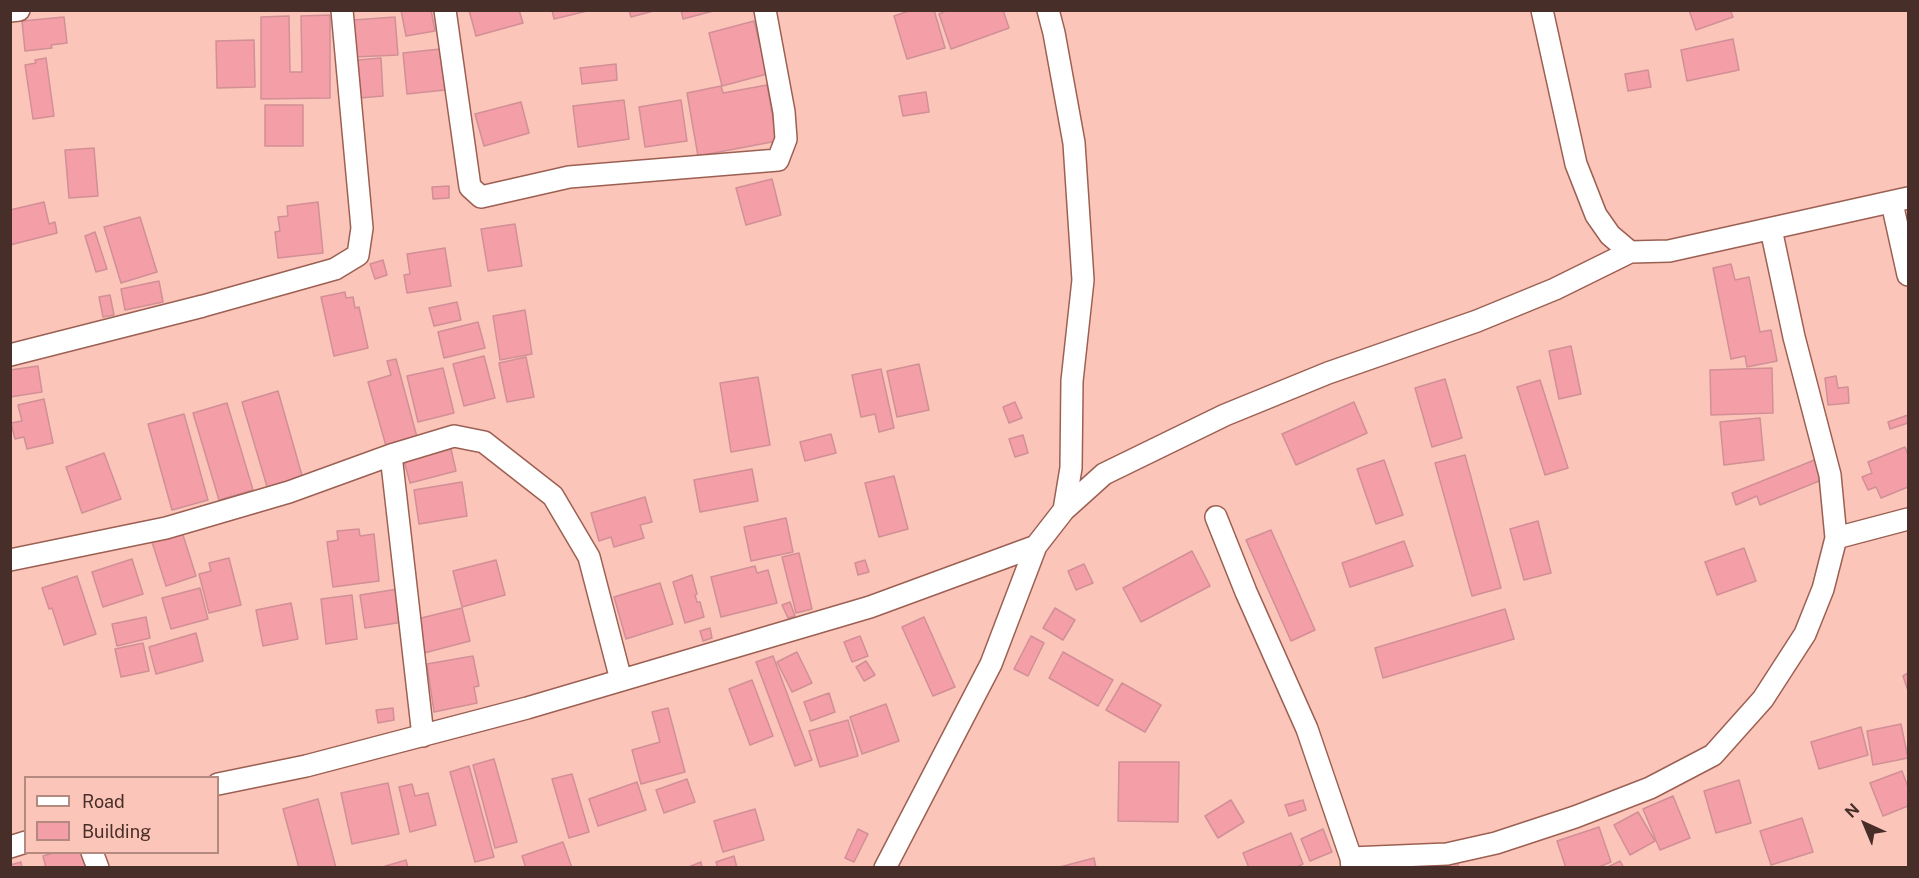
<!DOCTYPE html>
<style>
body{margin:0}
#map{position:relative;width:1919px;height:878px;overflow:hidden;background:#fcc5b9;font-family:"Public Sans",sans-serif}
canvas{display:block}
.frame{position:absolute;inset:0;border:12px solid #482e28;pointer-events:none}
.legend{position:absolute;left:24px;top:776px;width:195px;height:78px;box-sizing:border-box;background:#fcc5b9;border:2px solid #b4897f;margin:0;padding:8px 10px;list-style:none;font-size:18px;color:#482e28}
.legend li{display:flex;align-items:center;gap:12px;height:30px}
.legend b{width:30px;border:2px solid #b4897f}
.north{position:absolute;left:1835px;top:794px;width:60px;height:60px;-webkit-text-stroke:4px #fcc5b9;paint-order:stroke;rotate:316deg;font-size:16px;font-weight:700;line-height:24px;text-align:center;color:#482e28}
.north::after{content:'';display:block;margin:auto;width:21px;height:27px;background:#482e28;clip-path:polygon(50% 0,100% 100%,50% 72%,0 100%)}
</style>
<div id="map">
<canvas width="1919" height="878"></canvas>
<div class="frame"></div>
<ul class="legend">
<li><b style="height:8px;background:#fff"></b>Road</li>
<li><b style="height:16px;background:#f49ea8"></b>Building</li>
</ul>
<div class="north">N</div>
</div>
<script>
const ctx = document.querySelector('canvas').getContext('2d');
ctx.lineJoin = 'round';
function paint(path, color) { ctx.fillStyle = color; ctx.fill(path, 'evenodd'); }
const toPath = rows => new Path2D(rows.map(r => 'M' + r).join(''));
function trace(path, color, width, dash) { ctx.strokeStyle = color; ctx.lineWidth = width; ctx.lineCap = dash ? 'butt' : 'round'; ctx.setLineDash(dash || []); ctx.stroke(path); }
const building = toPath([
 [401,10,431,10,435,31,406,36,401,10],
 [469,10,519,10,523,23,476,36,469,10],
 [552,10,587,10,587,11,554,19,552,10],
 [629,10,657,10,631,17,629,10],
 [681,10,717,10,683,19,681,10],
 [912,10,934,10,945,48,907,59,894,16,912,10],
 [948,10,1003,10,1009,28,951,49,939,14,948,10],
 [1689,10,1730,10,1733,17,1696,30,1689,10],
 [330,15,330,98,261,99,261,17,289,16,290,72,302,72,301,16,330,15],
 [64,17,67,43,51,45,52,48,25,51,22,21,64,17],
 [395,17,398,55,355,57,353,20,395,17],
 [754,21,767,74,722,86,709,33,754,21],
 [1733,39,1739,70,1687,81,1681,50,1733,39],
 [254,40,255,87,217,88,216,41,254,40],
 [440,49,445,90,407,94,403,53,440,49],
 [46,58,54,116,33,119,25,65,36,63,35,60,46,58],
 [381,58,383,96,360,98,358,60,381,58],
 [616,64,617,80,582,84,580,68,616,64],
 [1648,70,1651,87,1628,91,1625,74,1648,70],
 [767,85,777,141,698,156,687,93,721,86,723,93,767,85],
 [926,92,929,112,903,116,899,96,926,92],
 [624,100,629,139,578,147,573,106,624,100],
 [681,100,687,141,645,147,639,107,681,100],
 [521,102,529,133,484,146,475,114,521,102],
 [265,105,303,105,303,146,265,146,265,105],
 [94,148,98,196,69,198,65,150,94,148],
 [772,179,781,215,746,225,736,188,772,179],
 [449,186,449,198,433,199,432,187,449,186],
 [44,202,49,224,55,222,57,233,10,245,10,210,44,202],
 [318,202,323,253,278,258,275,232,280,231,278,217,288,216,287,206,318,202],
 [140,217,157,272,121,283,104,227,140,217],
 [515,224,522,266,488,271,481,229,515,224],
 [95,232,107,269,96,272,85,236,95,232],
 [445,248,451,286,407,293,404,275,410,274,407,254,445,248],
 [383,260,387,275,375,279,370,264,383,260],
 [1731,264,1735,280,1749,277,1760,332,1771,330,1777,361,1747,367,1745,356,1731,359,1713,268,1731,264],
 [159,281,163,302,125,310,121,289,159,281],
 [345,292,346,298,353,297,355,308,359,307,368,348,334,356,321,297,345,292],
 [110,295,114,315,103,317,99,297,110,295],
 [457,302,461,320,434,326,429,308,457,302],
 [525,310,532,354,500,360,493,316,525,310],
 [478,322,485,348,444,358,438,332,478,322],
 [1571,346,1581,394,1559,399,1549,351,1571,346],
 [484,356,495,398,464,406,453,364,484,356],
 [526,357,534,397,507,402,499,363,526,357],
 [396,359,417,437,386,446,368,382,391,375,387,361,396,359],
 [919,364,929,410,897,417,887,371,919,364],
 [38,366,42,392,10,397,10,370,38,366],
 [443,368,454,413,418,422,407,376,443,368],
 [1772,368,1773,413,1711,415,1710,370,1772,368],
 [881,369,894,428,879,432,875,414,861,417,852,375,881,369],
 [1836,376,1838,388,1848,387,1849,403,1828,405,1825,378,1836,376],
 [758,377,770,445,731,452,720,383,758,377],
 [1445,379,1462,438,1432,447,1415,388,1445,379],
 [1540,380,1568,468,1545,475,1517,387,1540,380],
 [278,391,303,479,268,490,242,402,278,391],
 [44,399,53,443,27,449,24,437,15,439,11,423,22,421,18,405,44,399],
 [1015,402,1022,418,1009,423,1003,407,1015,402],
 [1354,402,1367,433,1296,465,1282,434,1354,402],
 [227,403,253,490,219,500,193,413,227,403],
 [184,414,208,500,172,510,148,424,184,414],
 [1908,415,1908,423,1890,429,1888,422,1908,415],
 [1760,418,1764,460,1724,465,1720,422,1760,418],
 [831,434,836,453,805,461,800,442,831,434],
 [1023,435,1028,453,1015,457,1009,439,1023,435],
 [1905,447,1908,455,1908,487,1881,498,1876,487,1868,490,1862,477,1872,473,1868,462,1905,447],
 [451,449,456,471,410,483,404,461,451,449],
 [104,453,121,499,82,513,66,467,104,453],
 [1465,455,1501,588,1472,596,1435,463,1465,455],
 [1817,459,1824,479,1760,505,1757,496,1736,505,1732,493,1817,459],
 [1384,460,1403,515,1376,524,1357,469,1384,460],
 [752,469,758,501,700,512,694,480,752,469],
 [894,476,908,529,879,537,865,483,894,476],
 [462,482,467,516,419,524,414,490,462,482],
 [645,497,652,522,640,525,644,538,614,547,611,537,599,541,591,513,645,497],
 [786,518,793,552,751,561,744,527,786,518],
 [1538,521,1551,573,1524,580,1510,529,1538,521],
 [359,529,360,536,374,534,379,581,333,587,327,542,338,540,337,531,359,529],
 [1271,530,1315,630,1291,641,1246,540,1271,530],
 [182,532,196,576,166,586,152,542,182,532],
 [1404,541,1413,566,1350,587,1342,563,1404,541],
 [1744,548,1756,581,1717,595,1705,562,1744,548],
 [1192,551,1210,586,1141,622,1123,588,1192,551],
 [799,553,812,609,796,613,782,557,799,553],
 [229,558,241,605,209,613,199,574,211,571,209,563,229,558],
 [132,559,143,594,103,607,92,572,132,559],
 [496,560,505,595,462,607,453,571,496,560],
 [865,560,869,572,858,575,855,563,865,560],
 [1084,564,1093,583,1076,590,1068,571,1084,564],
 [755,566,757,573,768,570,777,603,721,617,711,577,755,566],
 [692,575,697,594,695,595,697,602,700,602,704,617,685,623,673,582,692,575],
 [77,576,96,634,64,645,52,608,49,609,42,588,77,576],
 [660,583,673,624,626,639,614,597,660,583],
 [200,588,208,619,171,629,162,598,200,588],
 [398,589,403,622,365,628,360,595,398,589],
 [352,595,357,639,326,644,321,599,352,595],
 [790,602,795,616,788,618,782,605,790,602],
 [291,603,298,639,263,646,256,610,291,603],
 [462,608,470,641,424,653,417,619,462,608],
 [1055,608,1075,620,1063,640,1043,628,1055,608],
 [1505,609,1514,639,1383,678,1375,648,1505,609],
 [146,617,150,638,117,646,112,624,146,617],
 [924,617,955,687,933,696,902,627,924,617],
 [710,628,712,638,703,641,700,631,710,628],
 [196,633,203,661,156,674,149,647,196,633],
 [860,636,868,656,852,662,844,642,860,636],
 [1031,636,1044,643,1028,676,1014,669,1031,636],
 [143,643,149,671,121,677,115,649,143,643],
 [797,652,812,683,792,692,777,662,797,652],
 [1063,652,1113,680,1098,706,1049,678,1063,652],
 [473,656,479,686,474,687,477,703,434,712,427,664,473,656],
 [773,656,812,760,795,766,756,662,773,656],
 [866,661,875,675,864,681,856,667,866,661],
 [1908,673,1908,691,1903,676,1908,673],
 [752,680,773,736,750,745,729,689,752,680],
 [1122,683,1161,705,1145,732,1106,710,1122,683],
 [829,693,835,712,811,721,804,702,829,693],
 [886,704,899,741,862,754,850,717,886,704],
 [393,708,394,720,378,723,376,710,393,708],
 [668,708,685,772,641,784,632,750,660,742,652,712,668,708],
 [848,720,858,756,820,767,809,731,848,720],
 [1901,724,1908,758,1873,765,1867,731,1901,724],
 [1861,727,1868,755,1819,769,1811,742,1861,727],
 [494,759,517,842,495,848,473,765,494,759],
 [1119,762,1179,762,1178,822,1118,821,1119,762],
 [469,766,494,857,475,862,450,772,469,766],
 [1902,771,1908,787,1908,806,1883,816,1870,783,1902,771],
 [572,774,589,832,569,838,552,779,572,774],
 [687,779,695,802,664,813,656,790,687,779],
 [1739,780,1751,823,1716,833,1704,791,1739,780],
 [637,782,646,810,598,826,589,799,637,782],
 [388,783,399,834,352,844,341,793,388,783],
 [412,784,415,796,428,793,436,825,410,832,399,787,412,784],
 [1673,796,1690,838,1660,850,1643,809,1673,796],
 [318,799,336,868,299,868,283,809,318,799],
 [1231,800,1244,822,1218,838,1205,816,1231,800],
 [1303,800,1306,810,1289,816,1285,805,1303,800],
 [755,809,764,840,723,852,714,821,755,809],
 [1638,812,1655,841,1630,855,1614,825,1638,812],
 [1802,818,1813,852,1771,865,1760,831,1802,818],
 [1599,827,1611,862,1596,868,1566,868,1557,841,1599,827],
 [858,829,868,834,854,862,845,858,858,829],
 [1323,829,1332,852,1310,861,1301,839,1323,829],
 [1291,833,1303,864,1295,868,1249,868,1243,853,1291,833],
 [563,842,572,868,526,868,522,856,563,842],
 [57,852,83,852,86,868,46,868,43,856,57,852],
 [734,856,737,868,718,868,716,862,734,856],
 [1094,858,1096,868,1056,868,1094,858],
 [406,860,408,868,379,868,406,860],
 [1620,861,1624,868,1606,868,1620,861],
 [21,862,22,868,10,868,10,865,21,862],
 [701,862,702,868,686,868,701,862],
 [1458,863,1458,868,1413,868,1413,866,1458,863]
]);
paint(building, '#f49ea8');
trace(building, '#d18f96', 1.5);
const minor = toPath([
 [445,10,470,187,481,197,569,177,778,160,786,139,784,112,765,10],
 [1542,10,1576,164,1596,215,1610,235,1630,252],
 [10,11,19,10],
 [1892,203,1908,275],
 [10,355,203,306,335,269,358,255,362,228,342,10],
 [391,455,423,736],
 [1064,510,1104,474,1225,415,1328,373,1477,321,1555,289,1630,252,1669,251,1908,198],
 [1216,517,1246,592,1307,729,1351,858,1352,868],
 [1836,538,1908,519],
 [10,560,166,528,289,492,391,455,454,436,484,442,553,496,589,557,621,680],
 [218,784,306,766,527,708,870,607,1036,546],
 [10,847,26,842],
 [92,852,98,868],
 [1351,858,1447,854,1496,843,1575,817,1650,788,1713,755,1763,699,1805,634,1823,589,1836,538,1830,475,1794,337,1771,229],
 [885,868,991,664,1036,546,1064,510,1071,468,1072,381,1083,280,1074,143,1054,33,1048,10]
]);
trace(minor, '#9c6053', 24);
trace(minor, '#fff', 21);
</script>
